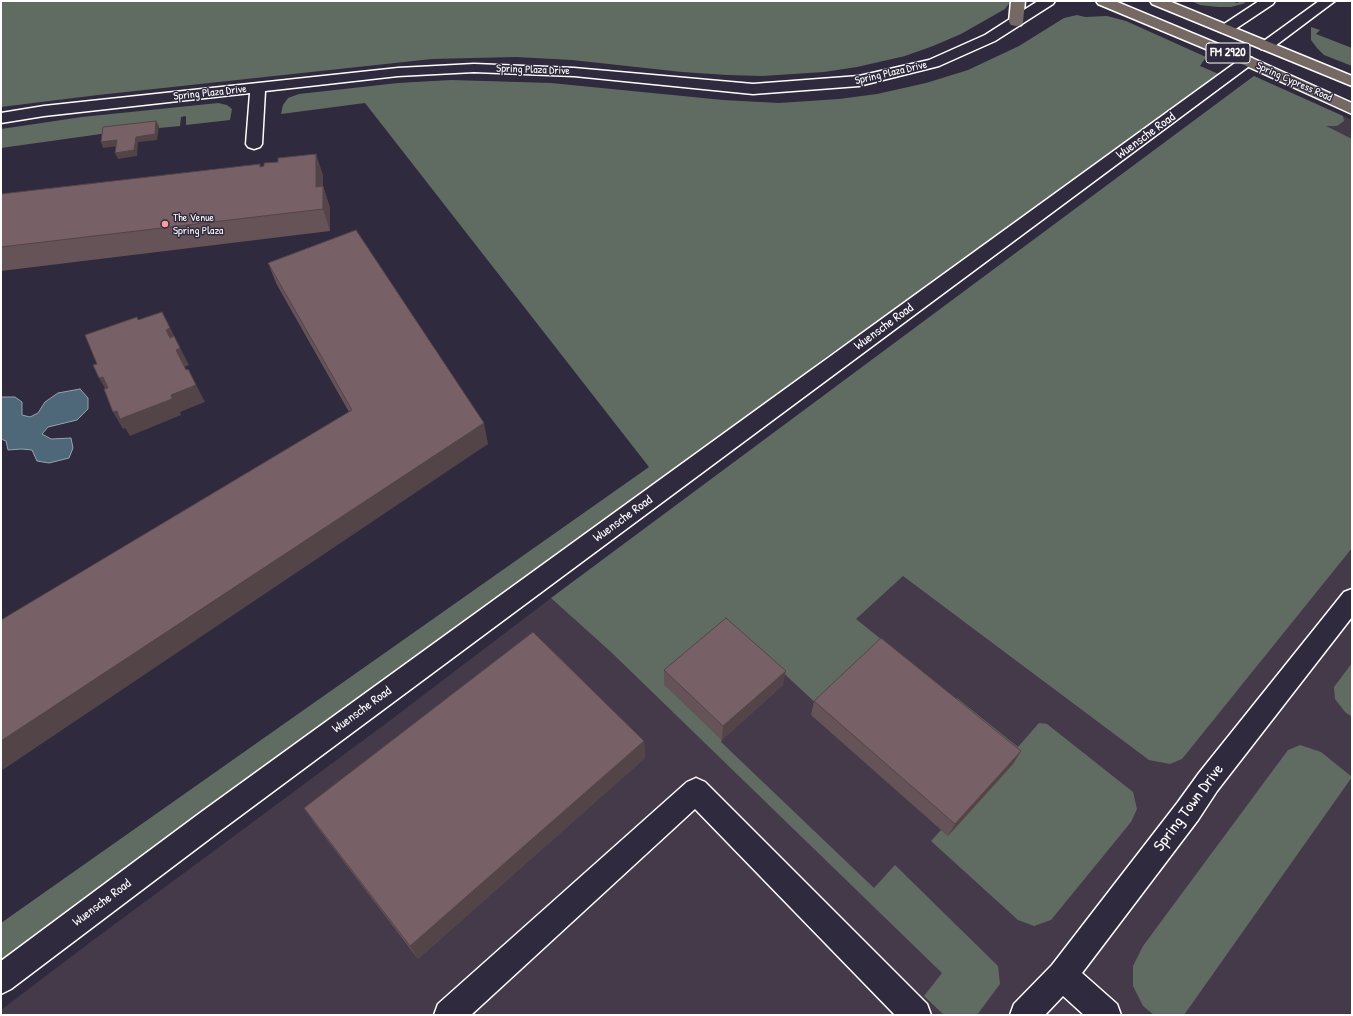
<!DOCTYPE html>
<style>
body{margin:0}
#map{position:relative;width:1353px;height:1016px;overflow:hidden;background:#2f2a3d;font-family:"Patrick Hand",sans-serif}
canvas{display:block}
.frame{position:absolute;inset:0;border:2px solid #fff;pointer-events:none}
</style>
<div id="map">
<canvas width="1353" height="1016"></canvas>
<div class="frame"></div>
</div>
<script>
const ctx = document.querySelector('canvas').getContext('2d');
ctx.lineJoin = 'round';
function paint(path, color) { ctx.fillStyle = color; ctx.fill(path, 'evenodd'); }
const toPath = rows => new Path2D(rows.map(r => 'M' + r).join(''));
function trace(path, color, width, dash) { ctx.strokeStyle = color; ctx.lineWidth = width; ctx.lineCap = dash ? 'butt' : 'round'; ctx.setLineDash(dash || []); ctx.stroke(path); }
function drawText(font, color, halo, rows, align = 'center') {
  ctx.font = font + ' "Patrick Hand",sans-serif'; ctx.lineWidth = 3; ctx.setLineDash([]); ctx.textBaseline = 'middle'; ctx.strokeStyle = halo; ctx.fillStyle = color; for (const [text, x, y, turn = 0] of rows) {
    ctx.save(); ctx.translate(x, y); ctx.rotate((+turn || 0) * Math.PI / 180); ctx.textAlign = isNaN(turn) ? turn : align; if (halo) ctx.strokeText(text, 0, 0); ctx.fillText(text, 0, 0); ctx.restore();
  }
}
paint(toPath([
 [1254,76,1352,120,1352,1015,1,1015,1,1010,88,944,388,722,551,598]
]), '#453a49');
paint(toPath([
 [1,1,1011,1,1005,9,961,34,933,46,905,56,857,67,824,72,762,76,727,75,682,72,572,60,516,57,432,59,98,95,1,107],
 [1191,1,1232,1,1237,3,1240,1,1246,3,1231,7,1218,7,1200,5],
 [1077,15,1085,17,1107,16,1126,21,1206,57,1200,66,1221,75,1067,184,909,300,826,357,740,425,562,549,452,634,1,970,1,923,649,467,365,103,281,114,283,105,288,98,299,94,398,83,451,80,551,83,723,100,779,103,839,99,877,94,926,83,968,70,1019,46,1064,18],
 [1311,27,1320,30,1316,34,1352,48,1352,66,1324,55,1317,48,1311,40],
 [1254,76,1343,116,1344,121,1337,126,1326,126,1352,139,1352,548,1182,759,1170,764,1149,760,903,576,856,619,939,686,819,706,777,667,664,684,722,740,721,742,874,888,895,865,998,966,1000,984,977,1015,944,1015,924,996,942,973,611,652,551,598],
 [218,103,227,105,232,109,230,120,186,125,186,116,181,117,180,126,159,128,158,126,1,148,1,129,82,117],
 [1352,663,1352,717,1345,712,1335,699,1334,687],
 [957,698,1018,747,1039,723,1047,724,1133,792,1137,809,1131,822,1051,920,1034,926,1018,920,931,841,941,830,948,836,945,709],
 [1300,745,1321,752,1352,777,1184,1015,1154,1015,1143,1006,1133,986,1133,966,1143,946,1288,750]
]), '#606c62');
const water = toPath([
 [80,389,88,398,88,409,77,420,48,427,42,434,51,439,71,438,73,448,69,458,49,463,37,461,32,450,22,449,8,450,6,441,1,439,1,397,15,397,22,402,22,415,30,417,38,413,45,402,58,393,80,389]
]);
paint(water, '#4f6879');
trace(water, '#95a4af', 1);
const minor = toPath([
 [1038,1,1055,1,1053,4,995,41,939,66,859,86,753,94,574,76,474,72,398,76,265,91,262,144,260,147,254,149,248,147,246,144,250,93,44,116,1,123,1,113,44,106,398,68,474,64,574,68,753,84,859,76,929,60,985,35,1038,1],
 [1259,1,1275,1,1273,4,1231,32,1226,33,1221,32,1219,29,1221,26,1259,1],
 [1319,1,1335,1,1271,49,1266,50,1261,49,1259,46,1261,43,1319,1],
 [1247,57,1252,58,1254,61,1252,64,220,831,11,989,1,994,1,961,200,813,1242,58,1247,57],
 [1352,589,1352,617,1217,791,1198,820,1082,973,1117,1004,1121,1015,1084,1015,1063,996,1045,1015,1010,1015,1014,1004,1052,965,1178,802,1199,773,1344,592,1352,589],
 [696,778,705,782,927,1004,931,1015,895,1015,695,809,471,1015,434,1015,438,1004,687,782,696,778]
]);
const major = toPath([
 [1011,1,1025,1,1023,22,1021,25,1016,26,1011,25,1009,22,1011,1],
 [1096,1,1115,1,1252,58,1352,103,1352,114,1242,64,1098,4,1096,1],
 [1150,1,1169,1,1352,76,1352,86,1152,4,1150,1]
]);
trace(minor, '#fff', 3);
trace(major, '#fff', 3);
paint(minor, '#2f2a3d');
paint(major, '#766964');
paint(toPath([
 [261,167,323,175,323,186,330,208,330,231,1,271,1,194],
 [268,263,488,444,349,412,277,285],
 [664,670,783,685,722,740,664,684],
 [814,701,1021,751,1013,764,948,836,811,715],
 [644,741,645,758,418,959,315,824,304,808]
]), '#665358');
paint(toPath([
 [156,121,159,126,157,140,138,142,137,156,118,159,115,153],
 [117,140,119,146,103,148,101,142],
 [316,154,323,175,323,209,316,187],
 [323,186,330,208,330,231,323,209],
 [162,312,189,365,184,367,194,386,188,369,205,402,180,412,181,415,130,436,125,428,123,429,113,412,171,395,166,330],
 [103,377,113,393,109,395,99,378],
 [484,423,488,444,1,771,1,741],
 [786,671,783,685,722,740,723,726],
 [644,741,645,758,418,959,410,946],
 [1021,751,1013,764,948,836,955,824]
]), '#534447');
const building = toPath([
 [156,121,155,134,136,137,134,150,115,153,117,140,101,142,103,127,156,121],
 [316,154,316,187,323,186,323,209,1,247,1,194,260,164,260,167,264,166,264,163,278,162,278,158,316,154],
 [356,230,484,423,1,741,1,620,352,410,268,263,356,230],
 [162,312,170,328,166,330,170,338,174,336,180,348,176,350,186,370,188,369,196,385,171,395,172,399,120,419,117,411,113,412,104,389,108,388,103,377,99,378,93,365,97,364,85,335,137,317,138,320,162,312],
 [726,618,786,671,723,726,664,670,726,618],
 [533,632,644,741,410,946,304,808,533,632],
 [881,638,1021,751,955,824,814,701,881,638]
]);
paint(building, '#776166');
trace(building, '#534447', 1);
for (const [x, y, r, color] of [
 [165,224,4,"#ff9aa2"]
]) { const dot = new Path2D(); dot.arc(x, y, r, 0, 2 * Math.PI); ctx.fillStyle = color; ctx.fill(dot); trace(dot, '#2f2a3d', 1.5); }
drawText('11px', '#fff', '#2f2a3d', [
 ["Spring Plaza Drive",533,70,2],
 ["Spring Plaza Drive",891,73,-13],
 ["Spring Cypress Road",1294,82,24],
 ["Spring Plaza Drive",210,93,-6]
]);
drawText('11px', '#fff', '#2f2a3d', [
 ["The Venue",173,218],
 ["Spring Plaza",173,231]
], 'left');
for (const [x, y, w] of [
 [1228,53,44]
]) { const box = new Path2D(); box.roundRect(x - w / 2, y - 10, w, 20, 3); ctx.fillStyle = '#2f2a3d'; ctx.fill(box); trace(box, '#fff', 1); }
drawText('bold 12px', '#fff', null, [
 ["FM 2920",1228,53]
]);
drawText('13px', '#fff', '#2f2a3d', [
 ["Wuensche Road",1146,136,-36],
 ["Wuensche Road",884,327,-36],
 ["Wuensche Road",623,519,-36],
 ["Wuensche Road",362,710,-36],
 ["Wuensche Road",102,903,-37]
]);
drawText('16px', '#fff', '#2f2a3d', [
 ["Spring Town Drive",1189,808,-53]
]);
</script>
